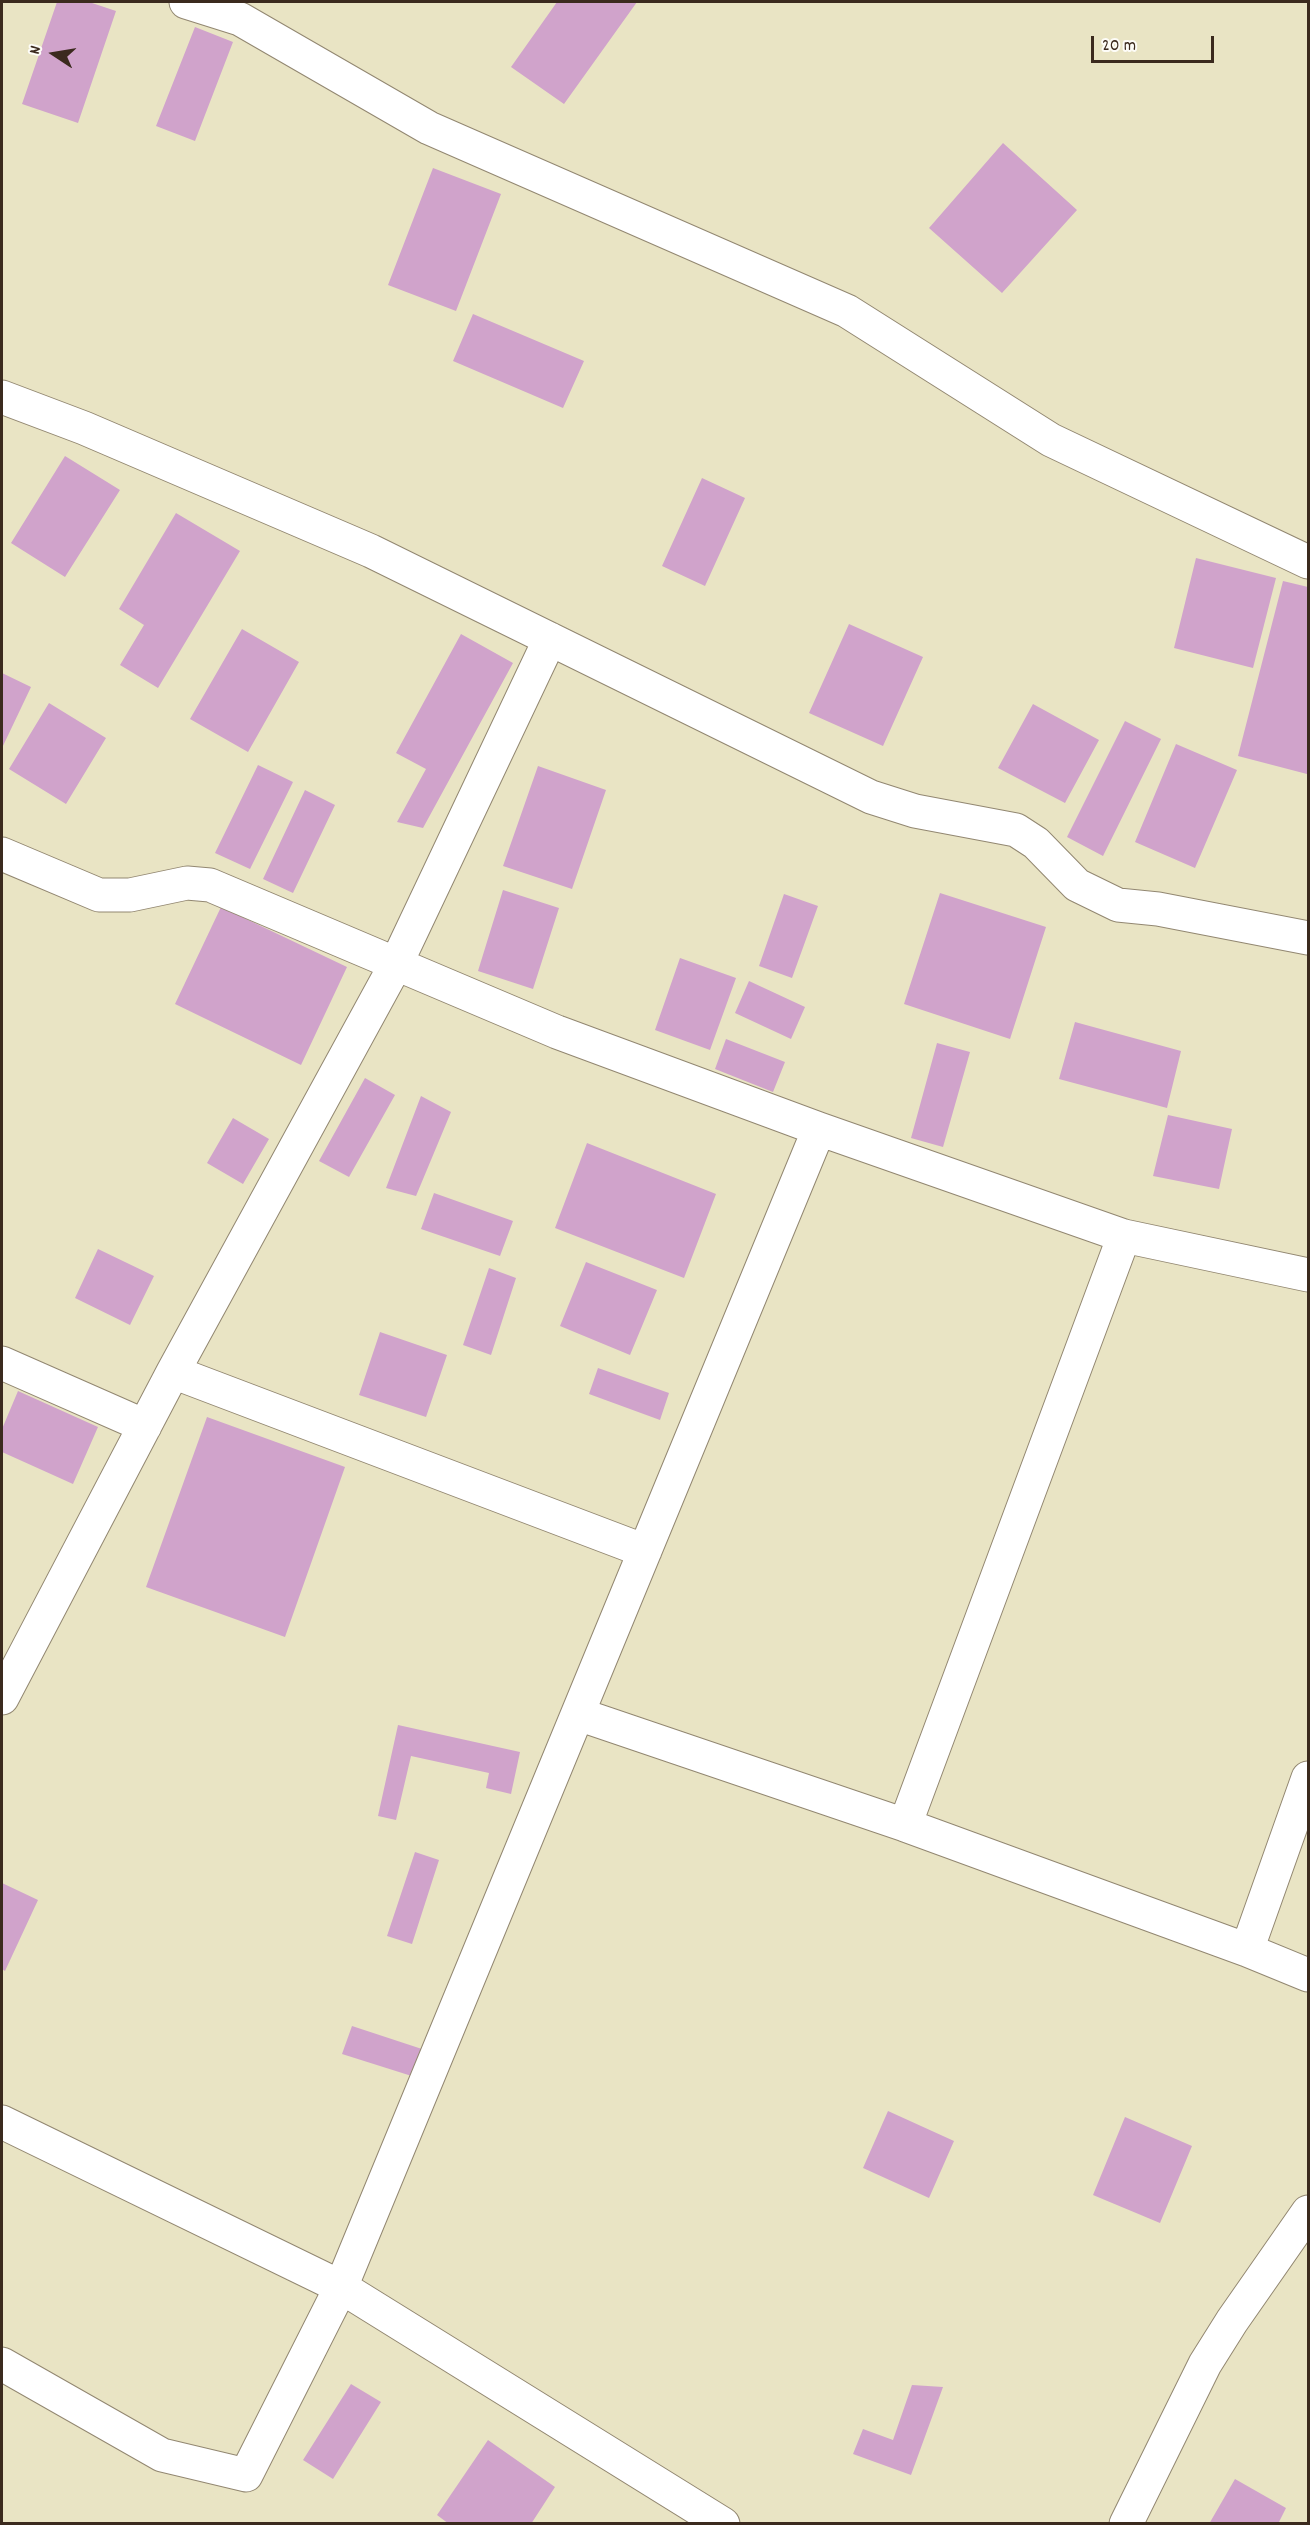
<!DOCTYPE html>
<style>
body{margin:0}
#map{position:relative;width:1310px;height:2525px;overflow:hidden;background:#e9e4c4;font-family:Dekko,sans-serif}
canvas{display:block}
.frame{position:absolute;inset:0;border:3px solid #3b2a1e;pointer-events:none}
.north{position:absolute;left:24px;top:24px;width:60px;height:60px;-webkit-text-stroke:4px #fdfcf7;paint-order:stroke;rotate:282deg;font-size:16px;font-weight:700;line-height:24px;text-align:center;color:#3b2a1e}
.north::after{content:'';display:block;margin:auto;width:21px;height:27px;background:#3b2a1e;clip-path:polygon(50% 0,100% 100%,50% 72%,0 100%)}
.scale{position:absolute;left:1091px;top:36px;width:123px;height:27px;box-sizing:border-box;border:3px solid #3b2a1e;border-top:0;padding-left:8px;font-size:18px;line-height:21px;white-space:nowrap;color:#3b2a1e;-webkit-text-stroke:4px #fdfcf7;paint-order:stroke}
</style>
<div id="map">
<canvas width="1310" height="2525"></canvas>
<div class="frame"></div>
<div class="north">N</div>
<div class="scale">20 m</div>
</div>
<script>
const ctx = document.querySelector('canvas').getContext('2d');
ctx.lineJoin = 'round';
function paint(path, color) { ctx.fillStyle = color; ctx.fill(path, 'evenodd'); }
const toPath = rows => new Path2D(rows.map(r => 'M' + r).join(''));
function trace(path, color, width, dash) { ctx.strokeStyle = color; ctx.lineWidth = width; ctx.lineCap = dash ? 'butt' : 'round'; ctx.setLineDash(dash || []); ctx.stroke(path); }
paint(toPath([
 [57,2,89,2,116,11,78,123,22,104],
 [557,2,637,2,564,104,511,67],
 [195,27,233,42,195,141,156,126],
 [1003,143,1077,210,1002,293,929,228],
 [433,168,501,194,456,311,388,285],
 [473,314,584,361,563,408,453,361],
 [65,456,120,490,65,577,11,543],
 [702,478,745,498,705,586,662,566],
 [176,513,240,551,158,688,120,665,144,625,119,609],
 [1196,558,1276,578,1253,668,1174,648],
 [1283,581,1308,587,1307,774,1238,756],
 [849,624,923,657,883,746,809,713],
 [242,629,299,662,248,752,190,719],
 [461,634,513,663,423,828,397,822,426,769,396,753],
 [2,673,31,687,2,748],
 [49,703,106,738,66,804,9,769],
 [1033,704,1099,740,1065,803,998,768],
 [1125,721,1161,739,1103,856,1067,837],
 [1176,744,1237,770,1195,868,1135,842],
 [258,765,293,782,250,869,215,853],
 [538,766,606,790,572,889,503,866],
 [305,790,335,805,293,893,263,879],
 [503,890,559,908,533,989,478,971],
 [940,893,1046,927,1010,1039,904,1004],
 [784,894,818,906,792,978,759,966],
 [221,907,347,967,301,1065,175,1004],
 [680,958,736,978,710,1050,655,1030],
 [749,981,805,1007,791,1039,735,1013],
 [1075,1022,1181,1051,1167,1108,1059,1079],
 [726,1039,785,1062,773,1092,715,1069],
 [937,1043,970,1052,943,1147,911,1138],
 [365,1078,395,1095,349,1177,319,1161],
 [421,1096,451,1112,416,1196,386,1188],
 [1168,1115,1232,1129,1219,1189,1153,1176],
 [233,1118,269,1139,243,1184,207,1163],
 [587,1143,716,1194,684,1278,555,1228],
 [434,1193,513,1221,500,1256,421,1229],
 [98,1249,154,1276,130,1325,75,1298],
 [586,1262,657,1290,630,1355,560,1326],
 [489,1268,516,1278,491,1355,463,1345],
 [380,1332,447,1355,426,1417,359,1395],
 [598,1368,669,1393,660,1420,589,1394],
 [18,1391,98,1427,73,1484,2,1452,2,1429],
 [207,1417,345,1467,285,1637,146,1587],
 [398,1725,520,1752,511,1794,486,1788,489,1773,411,1756,396,1820,378,1816],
 [415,1852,439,1860,412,1944,387,1936],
 [2,1883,38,1900,5,1971,2,1969],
 [352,2026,428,2051,418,2078,342,2054],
 [888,2111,954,2141,929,2198,863,2168],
 [1125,2117,1192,2146,1160,2223,1093,2195],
 [351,2384,381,2402,333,2479,303,2460],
 [912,2385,943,2387,911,2475,853,2454,863,2429,893,2440],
 [488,2440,555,2487,531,2524,449,2524,437,2515],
 [1235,2479,1286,2508,1278,2524,1209,2524]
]), '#d0a3cb');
const minor = toPath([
 [186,2,240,19,429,128,847,311,1051,440,1308,562],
 [2,397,84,428,371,551,871,797,915,811,1016,830,1036,843,1077,885,1118,905,1158,909,1308,938],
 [2,854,99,895,130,895,187,883,210,885,557,1032,819,1129,1124,1236,1308,1275],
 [2,1363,145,1426],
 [173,1372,645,1551],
 [2,1698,173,1372,396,964,550,639],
 [578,1714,905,1825,1247,1950],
 [1308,1778,1247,1950,1308,1975],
 [905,1825,1124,1236],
 [2,2122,341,2287,723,2524],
 [2,2364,162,2455,246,2475,341,2287,819,1129],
 [1126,2524,1205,2364,1232,2321,1308,2212]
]);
trace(minor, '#928771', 35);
trace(minor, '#fff', 33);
</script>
